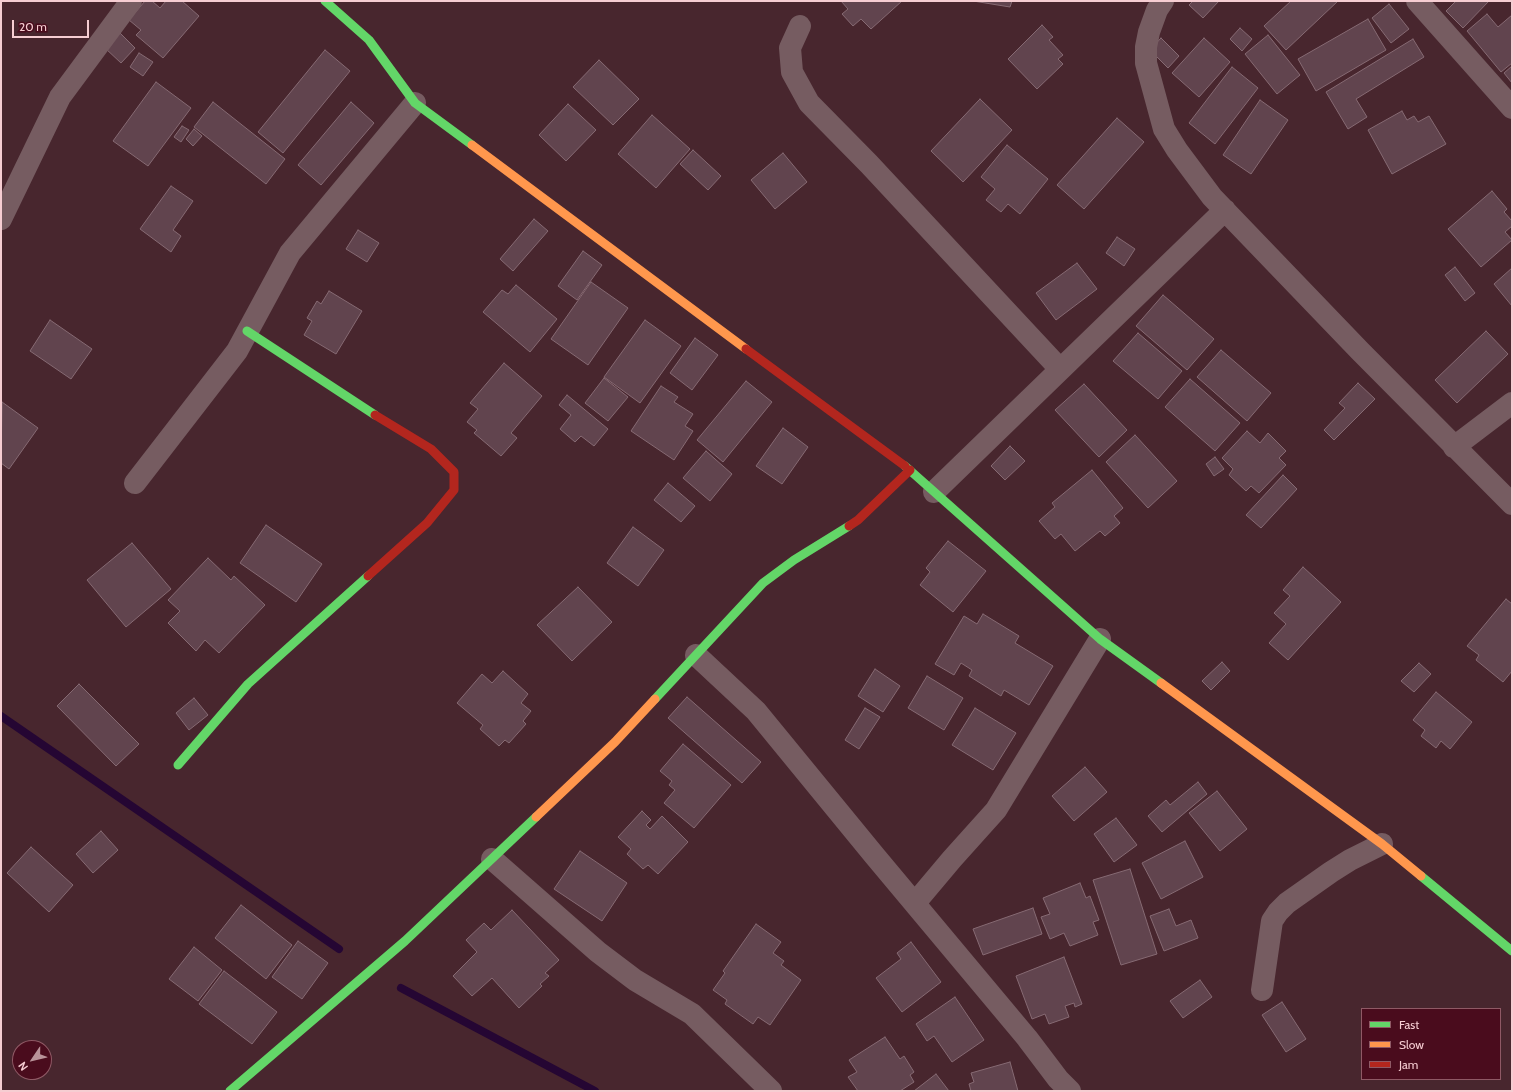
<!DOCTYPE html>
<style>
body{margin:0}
#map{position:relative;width:1513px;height:1092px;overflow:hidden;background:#48262e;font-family:Cabin,sans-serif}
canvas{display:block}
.frame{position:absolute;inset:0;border:2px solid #f6cdd2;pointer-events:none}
.legend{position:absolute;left:1361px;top:1008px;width:140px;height:72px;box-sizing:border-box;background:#4a0c1d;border:1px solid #8f5965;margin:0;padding:5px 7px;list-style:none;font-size:12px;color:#f6cdd2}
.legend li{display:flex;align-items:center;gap:8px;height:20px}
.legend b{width:20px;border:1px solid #8f5965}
.north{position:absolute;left:12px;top:1040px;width:40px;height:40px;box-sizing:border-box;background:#4a0c1d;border:1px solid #8f5965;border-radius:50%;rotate:235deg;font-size:11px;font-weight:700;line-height:16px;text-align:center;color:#f6cdd2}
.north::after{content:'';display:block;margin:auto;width:14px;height:18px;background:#b99399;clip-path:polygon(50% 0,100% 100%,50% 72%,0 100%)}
.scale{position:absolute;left:12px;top:20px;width:77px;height:18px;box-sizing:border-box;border:2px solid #f6cdd2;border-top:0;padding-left:5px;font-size:12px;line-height:14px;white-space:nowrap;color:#f6cdd2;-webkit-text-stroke:3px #4a0c1d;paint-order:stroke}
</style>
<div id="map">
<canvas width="1513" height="1092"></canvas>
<div class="frame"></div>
<ul class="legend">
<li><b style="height:5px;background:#63d668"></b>Fast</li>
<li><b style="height:5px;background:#ff974d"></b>Slow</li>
<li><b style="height:5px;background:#b3261e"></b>Jam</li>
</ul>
<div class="north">N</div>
<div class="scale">20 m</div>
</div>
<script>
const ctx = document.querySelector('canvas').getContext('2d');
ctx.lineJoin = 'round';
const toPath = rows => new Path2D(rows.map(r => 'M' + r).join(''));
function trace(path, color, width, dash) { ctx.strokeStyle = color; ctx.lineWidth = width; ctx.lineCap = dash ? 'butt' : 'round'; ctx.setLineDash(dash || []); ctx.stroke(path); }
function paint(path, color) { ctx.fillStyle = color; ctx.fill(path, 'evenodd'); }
trace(toPath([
 [1,716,339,949],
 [401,988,595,1091]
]), '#250633', 8);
const building = toPath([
 [145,1,152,1,160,8,166,1,182,1,199,16,163,58,136,35,141,30,129,20,145,1],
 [841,1,902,1,871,29,861,19,853,26,842,14,848,9,841,1],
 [973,1,1012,1,1010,7,973,1],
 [1193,1,1219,1,1203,18,1189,5,1193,1],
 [1291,1,1338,1,1286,50,1264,26,1291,1],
 [1456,1,1489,1,1463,28,1446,11,1456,1],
 [1389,4,1409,29,1391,43,1372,18,1389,4],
 [1487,14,1498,27,1512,15,1512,63,1501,72,1467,31,1487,14],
 [1368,19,1386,50,1316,91,1298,59,1368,19],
 [1042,25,1053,37,1049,40,1063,55,1058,59,1063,64,1037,89,1008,59,1042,25],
 [1240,28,1252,39,1242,51,1230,39,1240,28],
 [119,32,135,48,121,63,105,48,119,32],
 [1268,35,1300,75,1277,94,1245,54,1268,35],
 [1161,38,1179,56,1168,68,1150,50,1161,38],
 [1204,38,1230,62,1199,97,1172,73,1204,38],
 [1413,39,1424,57,1356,99,1367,117,1348,129,1326,92,1413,39],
 [325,50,350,71,283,153,258,132,325,50],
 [139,53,153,62,143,76,130,67,139,53],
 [599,60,639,99,613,125,573,87,599,60],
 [1512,66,1512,83,1504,73,1512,66],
 [1232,67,1258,88,1215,144,1189,123,1232,67],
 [156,82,191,108,148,166,113,141,156,82],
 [980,99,1012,130,963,182,931,151,980,99],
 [1260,100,1288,120,1251,174,1223,155,1260,100],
 [213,102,285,159,266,184,194,127,213,102],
 [351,102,374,123,321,185,298,165,351,102],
 [568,104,596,130,566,161,539,135,568,104],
 [1402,111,1407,120,1414,116,1418,122,1429,116,1446,144,1392,174,1368,130,1402,111],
 [652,115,690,149,656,188,618,154,652,115],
 [1117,118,1144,142,1084,209,1057,185,1117,118],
 [182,126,189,130,181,142,174,137,182,126],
 [194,129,202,136,193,146,186,139,194,129],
 [1007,145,1048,179,1020,214,1008,204,1001,212,986,200,995,189,981,177,1007,145],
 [693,150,721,176,708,190,680,164,693,150],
 [783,153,807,182,775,209,751,180,783,153],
 [171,186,193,201,173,230,181,236,171,252,140,229,171,186],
 [1492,191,1507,209,1504,212,1512,221,1512,226,1505,232,1512,240,1481,267,1448,229,1492,191],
 [534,219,548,231,513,271,500,259,534,219],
 [358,230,379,243,367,262,346,249,358,230],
 [1117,237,1135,249,1124,266,1106,253,1117,237],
 [583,251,602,265,577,300,558,286,583,251],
 [1077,263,1097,289,1056,320,1036,293,1077,263],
 [1455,267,1475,293,1465,301,1445,275,1455,267],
 [1512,268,1512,306,1494,284,1512,268],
 [591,282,628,308,588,365,551,339,591,282],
 [516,285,557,319,530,352,483,312,502,290,508,294,516,285],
 [329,291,362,311,336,354,304,335,312,321,307,318,317,301,321,304,329,291],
 [1163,295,1214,339,1187,370,1136,326,1163,295],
 [50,320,92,349,71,379,30,351,50,320],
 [645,320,681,346,640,403,604,377,645,320],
 [1486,331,1508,354,1457,403,1435,380,1486,331],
 [1138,333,1182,371,1158,399,1113,361,1138,333],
 [695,338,718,355,692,390,670,373,695,338],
 [1221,350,1271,393,1247,421,1197,377,1221,350],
 [504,363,542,396,511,433,517,438,501,456,474,433,477,430,467,422,478,409,470,403,504,363],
 [604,378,628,397,608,421,585,403,604,378],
 [1190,379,1240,423,1215,451,1165,407,1190,379],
 [746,381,772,402,723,462,697,440,746,381],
 [1358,383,1375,399,1334,440,1324,430,1345,408,1339,403,1358,383],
 [1084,384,1127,430,1099,457,1055,410,1084,384],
 [661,386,678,397,674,402,693,414,685,426,693,431,674,460,631,431,661,386],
 [567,395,608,429,594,446,581,436,575,442,560,429,571,415,559,405,567,395],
 [2,402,38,428,9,469,1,463,2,402],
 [783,428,808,447,782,484,756,466,783,428],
 [1247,431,1260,443,1268,433,1286,451,1279,458,1286,465,1259,493,1251,486,1246,491,1229,475,1233,469,1222,458,1247,431],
 [1135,435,1177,481,1148,508,1106,462,1135,435],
 [1010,446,1025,461,1005,480,991,466,1010,446],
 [706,451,732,474,710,501,683,478,706,451],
 [1215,457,1224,469,1214,476,1206,464,1215,457],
 [1092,470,1123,508,1114,516,1120,523,1105,536,1100,531,1075,551,1061,534,1055,539,1039,521,1055,507,1052,503,1092,470],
 [1283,475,1297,489,1261,528,1246,515,1283,475],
 [668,483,695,506,681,522,654,500,668,483],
 [266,525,322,564,296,602,240,563,266,525],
 [633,527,664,550,638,586,607,563,633,527],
 [948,541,986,571,953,612,920,585,930,572,926,568,948,541],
 [132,543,171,589,126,627,87,580,132,543],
 [208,558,231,580,234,576,265,605,219,653,205,640,196,651,168,623,180,611,168,600,208,558],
 [1303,567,1341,602,1288,660,1269,643,1286,624,1274,613,1290,596,1283,590,1303,567],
 [578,587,612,622,572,661,537,625,578,587],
 [1506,599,1512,604,1512,671,1503,682,1476,660,1479,655,1467,646,1506,599],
 [983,614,1019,636,1015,643,1053,666,1029,705,1004,690,1001,696,969,676,972,670,961,663,954,675,935,664,964,616,977,624,983,614],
 [1222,662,1230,671,1211,690,1202,681,1222,662],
 [1419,663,1431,674,1414,692,1401,681,1419,663],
 [875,669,900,686,883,712,858,696,875,669],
 [503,671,528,694,521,703,531,711,523,721,526,724,509,743,505,740,499,746,480,729,483,725,457,703,482,674,492,683,503,671],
 [927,676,963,698,944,730,908,708,927,676],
 [79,684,139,744,116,766,57,706,79,684],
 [1436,692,1472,722,1450,749,1441,741,1436,748,1421,736,1425,730,1413,720,1436,692],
 [687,697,761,762,742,783,668,718,687,697],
 [194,698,208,715,189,730,176,713,194,698],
 [865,708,880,717,859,749,845,740,865,708],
 [975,708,1016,733,993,770,952,745,975,708],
 [683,744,731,785,694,828,664,803,675,790,669,785,672,781,660,771,683,744],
 [1085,767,1107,792,1074,821,1052,796,1085,767],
 [1198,782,1207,794,1162,832,1148,816,1166,800,1170,805,1198,782],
 [1217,791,1247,829,1220,851,1189,813,1217,791],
 [642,811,651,820,646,825,650,829,662,816,688,842,658,874,648,865,643,869,627,854,631,849,618,837,642,811],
 [1116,818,1137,845,1114,862,1094,834,1116,818],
 [101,831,118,850,93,873,76,854,101,831],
 [1185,841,1203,877,1161,899,1142,863,1185,841],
 [31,847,73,885,49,912,7,873,31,847],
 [580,851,627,883,602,921,554,889,580,851],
 [1130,869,1157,954,1121,965,1093,880,1130,869],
 [1080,883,1086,898,1090,896,1099,920,1093,922,1098,935,1070,946,1064,933,1050,939,1041,917,1050,914,1043,898,1080,883],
 [241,905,292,945,266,979,215,938,241,905],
 [1033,908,1042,934,983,955,973,929,1033,908],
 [1169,909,1176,926,1191,920,1198,938,1164,951,1150,916,1169,909],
 [512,910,559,960,545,973,549,976,540,984,542,986,519,1008,492,978,472,996,453,976,477,952,466,940,484,923,491,930,512,910],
 [756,924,781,942,773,953,784,961,781,965,801,980,770,1025,758,1017,753,1024,725,1004,727,1000,713,990,725,973,723,971,756,924],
 [298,941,328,963,302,999,272,977,298,941],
 [911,942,941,982,902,1012,876,978,901,959,897,953,911,942],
 [194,947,222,970,198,1001,169,979,194,947],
 [1064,957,1082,1004,1075,1007,1074,1003,1065,1006,1069,1017,1049,1024,1045,1014,1032,1019,1016,976,1064,957],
 [224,971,277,1012,252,1044,199,1004,224,971],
 [1200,980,1212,997,1183,1018,1170,1001,1200,980],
 [955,997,984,1040,952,1062,934,1036,927,1041,916,1024,955,997],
 [1282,1002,1306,1039,1286,1052,1262,1015,1282,1002],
 [885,1037,900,1059,904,1056,914,1072,910,1075,914,1082,900,1091,858,1091,848,1077,857,1072,849,1060,885,1037],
 [1010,1062,1018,1091,971,1091,969,1084,974,1082,971,1073,1010,1062],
 [936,1074,949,1091,914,1091,936,1074]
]);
paint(building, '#61444e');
trace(building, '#866a73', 1);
trace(toPath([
 [1163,1,1157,10,1149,32,1146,47,1146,63,1164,129,1177,150,1212,197,1360,351,1512,504],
 [1417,1,1512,108],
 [800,26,790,48,792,72,809,103,869,164,1060,369],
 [1,219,60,97,131,1],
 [1454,447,1512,403],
 [135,483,237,351,290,253,415,103],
 [934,492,1225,210],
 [696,655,756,711,874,855,1027,1038,1058,1079,1070,1091],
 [492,859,598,952,635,980,692,1014,771,1091],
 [915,903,952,859,996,810,1100,639],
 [1262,990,1272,921,1278,912,1287,903,1331,872,1350,860,1382,844]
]), '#765c61', 22);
trace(toPath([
 [325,1,369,40,415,103,472,145],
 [247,331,375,415],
 [905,466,1100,639,1161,683],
 [655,699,763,583,794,560,849,526],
 [178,765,248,684,368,576],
 [1421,876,1512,951],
 [230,1091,405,941,536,817]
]), '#63d668', 9);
trace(toPath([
 [472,145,746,349],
 [1161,683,1382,844,1421,876],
 [536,817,615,742,655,699]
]), '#ff974d', 9);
trace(toPath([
 [746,349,905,466],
 [849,526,858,520,910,470],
 [368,576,427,523,454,490,454,472,431,449,375,415]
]), '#b3261e', 9);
</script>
